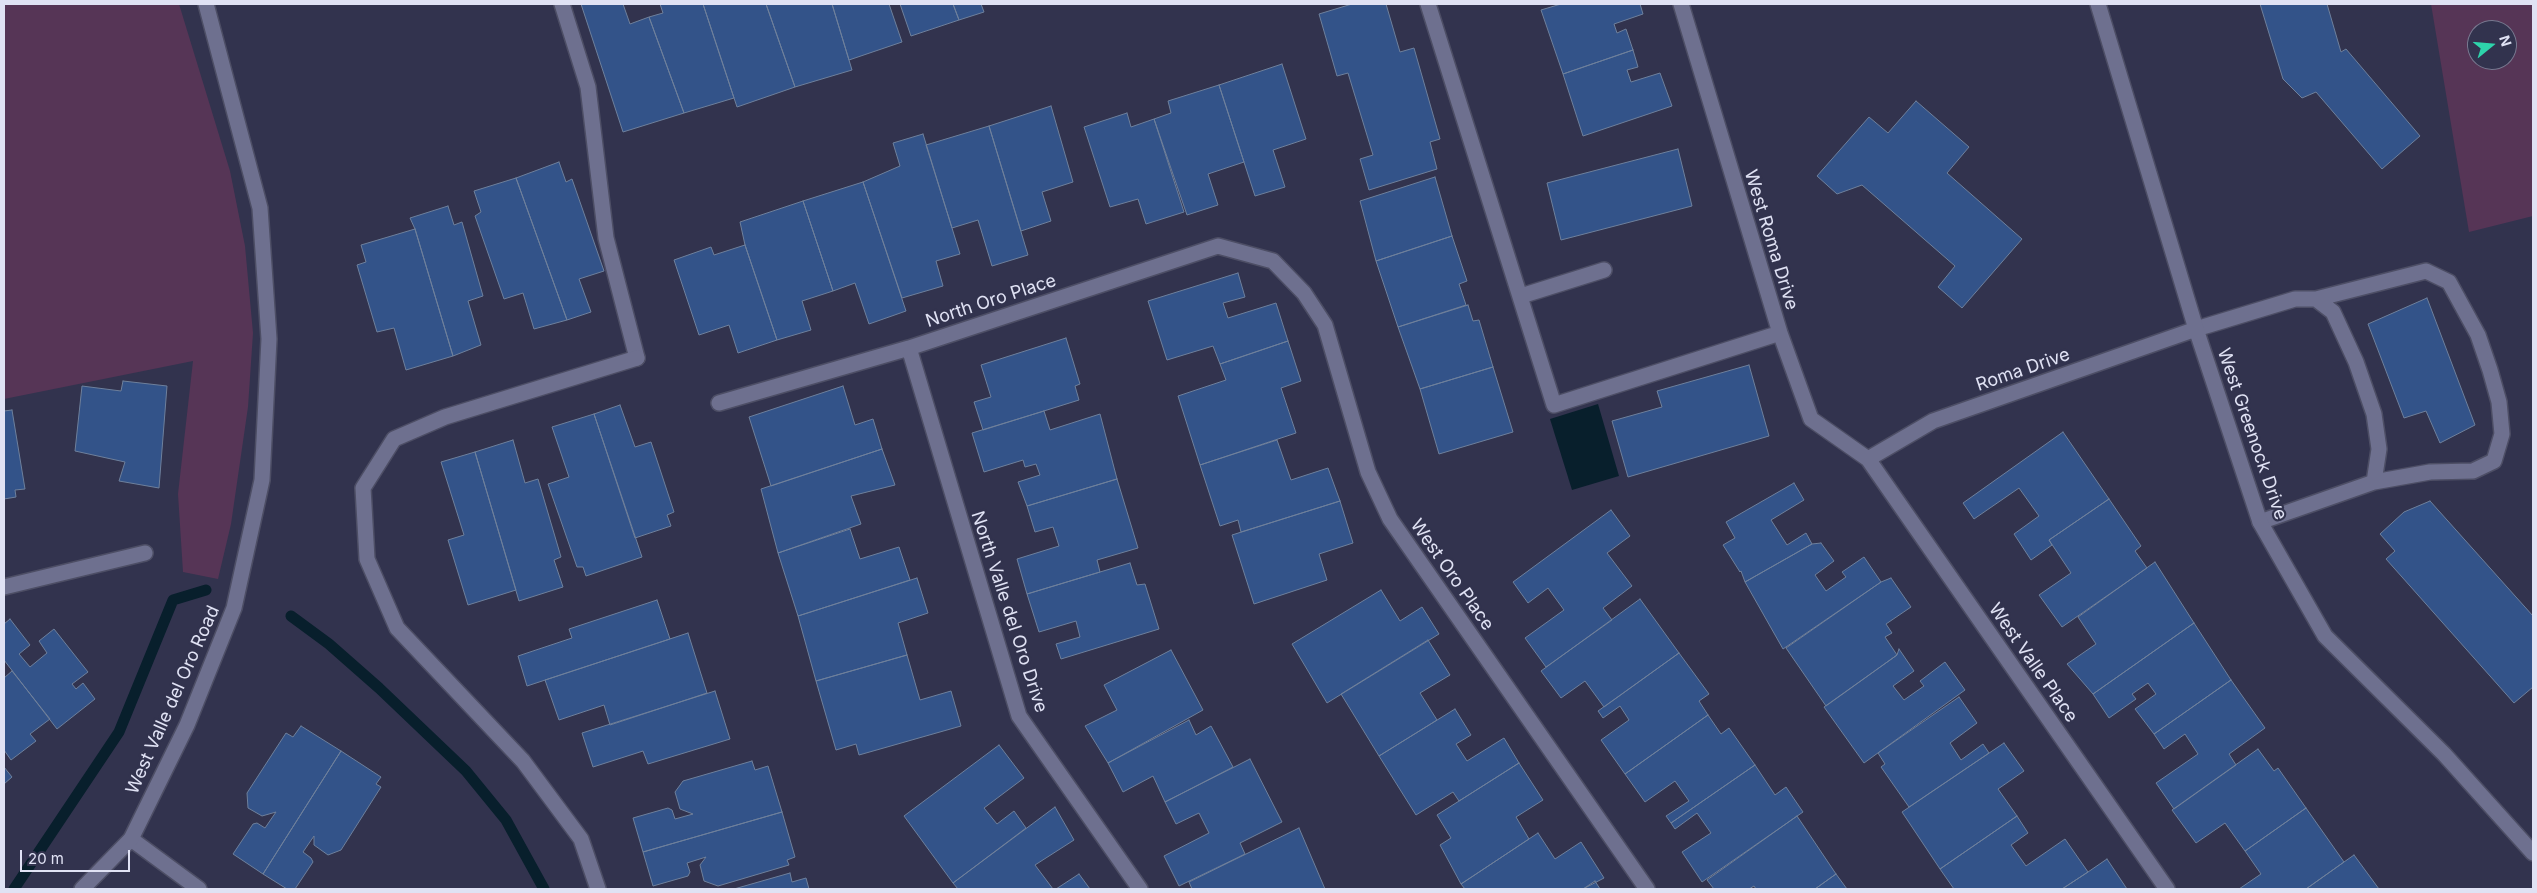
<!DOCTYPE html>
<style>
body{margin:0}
#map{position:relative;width:2537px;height:893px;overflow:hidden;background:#32334e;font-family:Inter,sans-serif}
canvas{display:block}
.frame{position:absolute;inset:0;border:5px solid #e0e2f4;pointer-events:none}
.north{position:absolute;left:2467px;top:20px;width:50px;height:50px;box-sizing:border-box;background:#32334e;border:1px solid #787990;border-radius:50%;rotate:73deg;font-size:14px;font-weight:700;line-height:20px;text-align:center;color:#e0e2f4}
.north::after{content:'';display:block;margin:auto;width:18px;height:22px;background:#2ed4ab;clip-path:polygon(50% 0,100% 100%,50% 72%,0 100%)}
.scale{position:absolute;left:20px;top:850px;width:110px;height:22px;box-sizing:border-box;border:2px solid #e0e2f4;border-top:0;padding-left:6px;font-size:15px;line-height:18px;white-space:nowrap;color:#e0e2f4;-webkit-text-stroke:4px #32334e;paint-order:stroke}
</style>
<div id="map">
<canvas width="2537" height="893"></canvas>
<div class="frame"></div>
<div class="north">N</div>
<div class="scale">20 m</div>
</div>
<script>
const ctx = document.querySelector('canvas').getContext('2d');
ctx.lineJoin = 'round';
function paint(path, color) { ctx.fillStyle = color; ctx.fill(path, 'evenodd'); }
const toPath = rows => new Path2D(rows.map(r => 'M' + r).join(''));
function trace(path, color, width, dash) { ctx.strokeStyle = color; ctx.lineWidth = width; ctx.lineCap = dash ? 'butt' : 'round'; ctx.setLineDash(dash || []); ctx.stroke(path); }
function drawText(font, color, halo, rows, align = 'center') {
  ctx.font = font + ' Inter,sans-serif'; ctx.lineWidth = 4.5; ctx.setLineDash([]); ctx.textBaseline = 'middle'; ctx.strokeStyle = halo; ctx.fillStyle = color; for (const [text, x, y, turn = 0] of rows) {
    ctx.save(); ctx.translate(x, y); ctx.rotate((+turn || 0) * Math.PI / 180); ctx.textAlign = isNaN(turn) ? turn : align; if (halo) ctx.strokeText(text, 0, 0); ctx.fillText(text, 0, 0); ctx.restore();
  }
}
paint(toPath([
 [4,4,179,4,230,171,245,246,253,333,248,407,231,524,218,579,183,572,178,494,193,361,4,399],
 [2431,4,2533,4,2533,216,2469,232],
 [2477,30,2507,30,2507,60,2477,60]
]), '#563556');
paint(toPath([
 [1598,404,1619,476,1572,490,1550,419]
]), '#081f2c');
trace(toPath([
 [291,616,329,644,379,688,466,771,506,820,544,889],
 [14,889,119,732,173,600,206,590]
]), '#081f2c', 11);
const building = toPath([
 [581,4,623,4,630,24,649,17,684,113,623,132,581,4],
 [660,4,703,4,734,98,684,113,649,17,663,13,660,4],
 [703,4,766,4,795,87,737,107,703,4],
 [766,4,832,4,852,70,795,87,766,4],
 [832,4,889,4,902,42,849,60,832,4],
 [900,4,953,4,959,20,911,36,900,4],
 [953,4,981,4,984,12,959,20,953,4],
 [1352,4,1386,4,1400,52,1414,48,1440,139,1430,142,1437,169,1369,190,1360,159,1373,155,1348,73,1337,76,1319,14,1352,4],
 [1561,4,1640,4,1643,14,1614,24,1617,33,1626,29,1633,50,1563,74,1541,10,1561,4],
 [2260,4,2327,4,2341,52,2346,49,2420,136,2382,169,2316,92,2302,98,2283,79,2260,4],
 [1633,50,1638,67,1627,70,1631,82,1660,73,1672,106,1583,136,1563,74,1633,50],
 [1282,64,1306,139,1273,150,1285,187,1255,196,1219,85,1282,64],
 [1219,85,1244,162,1208,174,1218,205,1187,215,1154,119,1171,113,1168,101,1219,85],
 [1916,101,1969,147,1947,173,2022,239,1962,308,1938,287,1955,266,1862,185,1837,194,1817,176,1869,117,1888,133,1916,101],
 [1051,106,1073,182,1042,192,1051,221,1021,231,989,126,1051,106],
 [1127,113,1131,127,1154,119,1184,212,1146,224,1138,199,1110,207,1084,127,1127,113],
 [989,126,1028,255,992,266,978,220,952,228,926,145,989,126],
 [923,134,960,254,936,261,943,286,902,298,863,182,900,166,893,143,923,134],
 [1678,149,1692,206,1561,240,1547,183,1678,149],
 [559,162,566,182,572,179,604,271,579,279,591,312,567,320,516,178,559,162],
 [1435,177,1452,236,1376,261,1360,201,1435,177],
 [516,178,567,320,534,329,523,293,504,299,475,216,481,212,474,191,516,178],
 [863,182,906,311,869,324,855,283,833,291,803,201,863,182],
 [803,201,833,291,802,301,811,330,777,340,745,245,740,222,803,201],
 [448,206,454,225,462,222,483,296,468,301,481,345,453,356,415,229,410,218,448,206],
 [415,229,453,356,406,370,394,328,377,332,357,265,366,262,361,245,415,229],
 [1452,236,1467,281,1459,284,1466,305,1398,327,1376,261,1452,236],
 [745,245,777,340,738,353,729,325,699,335,674,260,711,247,714,255,745,245],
 [1238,273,1245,297,1223,303,1228,318,1276,303,1288,341,1220,364,1213,346,1167,360,1148,301,1238,273],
 [2427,298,2475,425,2440,443,2426,411,2404,418,2368,324,2427,298],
 [1468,305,1473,321,1479,320,1493,367,1420,389,1398,327,1468,305],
 [1066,338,1080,384,1075,386,1079,400,983,430,974,402,991,397,981,365,1066,338],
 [1288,341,1301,381,1281,388,1296,433,1200,465,1178,396,1226,380,1220,364,1288,341],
 [1749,365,1769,436,1628,477,1612,421,1662,407,1657,391,1749,365],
 [1493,367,1513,432,1439,454,1420,389,1493,367],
 [123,381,167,386,159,488,119,481,125,462,75,451,82,386,121,391,123,381],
 [843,386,855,425,873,419,882,449,771,486,749,417,843,386],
 [620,405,635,447,651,442,674,512,667,515,671,526,635,538,594,414,620,405],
 [12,410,25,489,15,490,16,497,4,499,4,411,12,410],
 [1044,411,1050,430,1100,414,1117,479,1027,506,1018,482,1040,475,1036,464,1025,467,1023,460,984,472,972,433,1044,411],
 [594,414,642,557,586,576,583,567,577,567,548,484,569,477,552,427,594,414],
 [2063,432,2109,499,2049,540,2052,545,2031,560,2014,534,2039,516,2019,488,1974,519,1963,503,2063,432],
 [513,440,525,483,538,479,561,557,554,560,563,587,519,601,475,452,513,440],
 [1277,440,1291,480,1328,468,1340,501,1241,532,1238,520,1220,526,1200,465,1277,440],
 [882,449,895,485,851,496,861,524,778,553,761,489,882,449],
 [475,452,516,590,468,605,448,540,464,535,441,462,475,452],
 [1117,479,1138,548,1097,560,1100,572,1027,594,1017,559,1059,546,1053,527,1035,532,1027,506,1117,479],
 [1794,483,1804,500,1771,520,1787,545,1806,533,1812,544,1745,582,1741,571,1740,572,1723,545,1735,538,1726,522,1794,483],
 [2109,499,2141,546,2135,551,2147,568,2062,627,2039,595,2071,573,2049,540,2109,499],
 [1340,501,1353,543,1319,554,1327,580,1254,604,1232,535,1340,501],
 [2430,501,2533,616,2533,687,2514,703,2386,559,2395,551,2380,534,2404,512,2430,501],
 [1611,510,1630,536,1607,553,1632,586,1603,608,1612,620,1546,667,1525,638,1564,610,1548,588,1528,603,1513,582,1611,510],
 [850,529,860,559,899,547,910,580,798,616,778,553,850,529],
 [1821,543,1834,561,1815,575,1826,591,1846,577,1842,572,1864,557,1881,582,1783,649,1745,582,1812,544,1821,543],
 [2155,562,2194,623,2093,694,2067,664,2096,644,2078,617,2155,562],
 [1130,563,1137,585,1145,584,1159,629,1061,659,1056,644,1080,637,1076,621,1039,632,1027,594,1130,563],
 [917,578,928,613,898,623,907,655,816,681,798,616,917,578],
 [1891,578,1911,607,1886,624,1892,633,1885,637,1897,655,1826,706,1786,648,1881,582,1891,578],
 [1381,590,1400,621,1422,607,1439,634,1327,703,1292,644,1381,590],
 [1640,599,1679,653,1604,707,1585,681,1561,698,1541,671,1640,599],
 [657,600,670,639,527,686,518,656,572,638,569,629,657,600],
 [10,619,30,645,19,654,30,667,47,653,39,641,54,629,88,672,72,684,76,689,83,683,95,699,57,729,4,660,4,624,10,619],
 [2194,623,2231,680,2154,734,2135,709,2156,694,2148,683,2132,694,2136,699,2109,718,2093,694,2194,623],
 [688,633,707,693,610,725,604,705,559,720,545,680,688,633],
 [1428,640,1450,675,1420,693,1437,720,1379,756,1341,694,1428,640],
 [1899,649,1914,671,1893,686,1904,700,1924,686,1920,681,1945,662,1965,690,1864,763,1824,707,1897,655,1899,649],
 [1171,650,1203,710,1108,763,1085,726,1117,710,1104,685,1171,650],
 [1679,653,1709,694,1699,701,1708,715,1625,774,1601,740,1629,720,1620,706,1603,718,1598,711,1679,653],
 [907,655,920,700,951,691,961,726,859,755,856,744,836,750,816,681,907,655],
 [12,671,50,719,30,734,36,741,11,760,4,750,4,678,12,671],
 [2231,680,2265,728,2229,754,2236,765,2174,809,2156,783,2198,754,2185,734,2164,749,2154,734,2231,680],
 [715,691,730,739,648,764,643,751,593,767,582,733,715,691],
 [1959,697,1977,723,1950,743,1961,760,1983,744,1989,753,1909,807,1881,767,1885,764,1878,753,1959,697],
 [1455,709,1471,735,1456,744,1467,761,1504,738,1519,763,1459,801,1453,792,1416,815,1379,756,1455,709],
 [1708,715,1721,734,1729,728,1755,765,1671,823,1666,816,1689,801,1675,781,1645,802,1625,774,1708,715],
 [1189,720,1196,735,1211,726,1233,767,1165,802,1153,776,1123,792,1108,763,1189,720],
 [301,726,341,751,263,874,233,854,253,824,257,823,265,828,276,812,262,816,248,808,247,793,286,733,293,737,301,726],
 [2004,743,2024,771,1998,789,2017,816,1940,869,1902,812,2004,743],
 [999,745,1024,778,984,808,997,824,1014,811,1026,828,953,883,904,816,999,745],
 [2258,749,2274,771,2278,768,2306,808,2245,851,2225,823,2196,843,2172,810,2258,749],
 [341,751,381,777,376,784,381,787,341,850,328,855,314,845,314,836,303,852,311,858,313,862,295,889,287,889,263,874,341,751],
 [1250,759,1282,822,1240,843,1245,854,1179,886,1164,856,1209,833,1199,813,1176,824,1165,802,1250,759],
 [752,761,755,770,768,766,782,812,643,852,633,818,668,808,672,810,675,819,693,814,680,809,675,792,683,781,752,761],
 [1519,763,1543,800,1516,817,1529,839,1461,884,1440,845,1451,838,1437,815,1519,763],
 [1755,765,1775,795,1786,787,1803,812,1702,882,1682,852,1711,833,1697,813,1675,829,1671,823,1755,765],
 [4,767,12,777,4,784,4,767],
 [1055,807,1074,840,1035,865,1053,889,958,889,953,883,1055,807],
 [2306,808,2344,862,2306,889,2239,889,2261,874,2245,851,2306,808],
 [782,812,795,857,787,860,789,865,718,886,704,881,700,865,706,857,687,863,690,872,688,876,653,886,643,852,782,812],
 [1797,816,1836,874,1815,889,1756,889,1754,886,1749,889,1714,889,1707,880,1797,816],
 [2017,816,2028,833,2011,845,2026,866,2065,839,2088,872,2062,889,1954,889,1940,869,2017,816],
 [1299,828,1325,889,1192,889,1189,882,1299,828],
 [1538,833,1555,859,1581,842,1604,878,1583,889,1465,889,1461,884,1538,833],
 [2354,855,2379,889,2306,889,2344,862,2354,855],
 [2107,859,2127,889,2062,889,2088,872,2107,859],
 [790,873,792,882,806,878,809,889,734,889,790,873],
 [1079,874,1090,889,1056,889,1079,874],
 [1836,874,1847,889,1815,889,1836,874],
 [1595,881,1600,889,1583,889,1595,881]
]);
paint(building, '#335389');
trace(building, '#6e809c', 1);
const lane = toPath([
 [562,4,588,87,606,238,637,358],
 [2316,299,2426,271,2449,282,2478,335,2490,370,2499,402,2502,434,2494,461,2473,471,2430,472,2374,482],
 [2196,329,2295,299,2316,299,2333,312,2356,362,2374,414,2379,449,2374,482,2260,522]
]);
const street = toPath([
 [1428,4,1554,405,1780,333],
 [1681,4,1780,333,1811,419,1868,459,2167,889],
 [2098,4,2196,329,2260,522,2325,636,2444,754,2533,853],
 [1521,296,1604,270],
 [909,348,1019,716,1140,889],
 [719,403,909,348,1218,246,1273,261,1304,293,1325,325,1368,472,1390,519,1647,889],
 [1868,459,1933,421,2196,329],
 [4,587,145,553],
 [131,839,199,889],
 [598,889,581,839,523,761,397,628,367,559,363,488,394,439,445,417,637,358]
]);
const secondary = toPath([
 [82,889,131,839,187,725,234,608,262,480,269,339,260,208,206,4]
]);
trace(lane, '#4d4e65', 18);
trace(street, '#4d4e65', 18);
trace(secondary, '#4d4e65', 18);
trace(lane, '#6e708f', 15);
trace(street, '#6e708f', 15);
trace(secondary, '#6e708f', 15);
drawText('18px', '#e0e2f4', '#32334e', [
 ["West Roma Drive",1771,240,73],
 ["North Oro Place",991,301,-18],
 ["Roma Drive",2023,370,-19],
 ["West Greenock Drive",2252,434,71],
 ["West Oro Place",1452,575,55],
 ["North Valle del Oro Drive",1009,612,72],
 ["West Valle Place",2033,663,55],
 ["West Valle del Oro Road",173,700,-66]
]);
</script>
